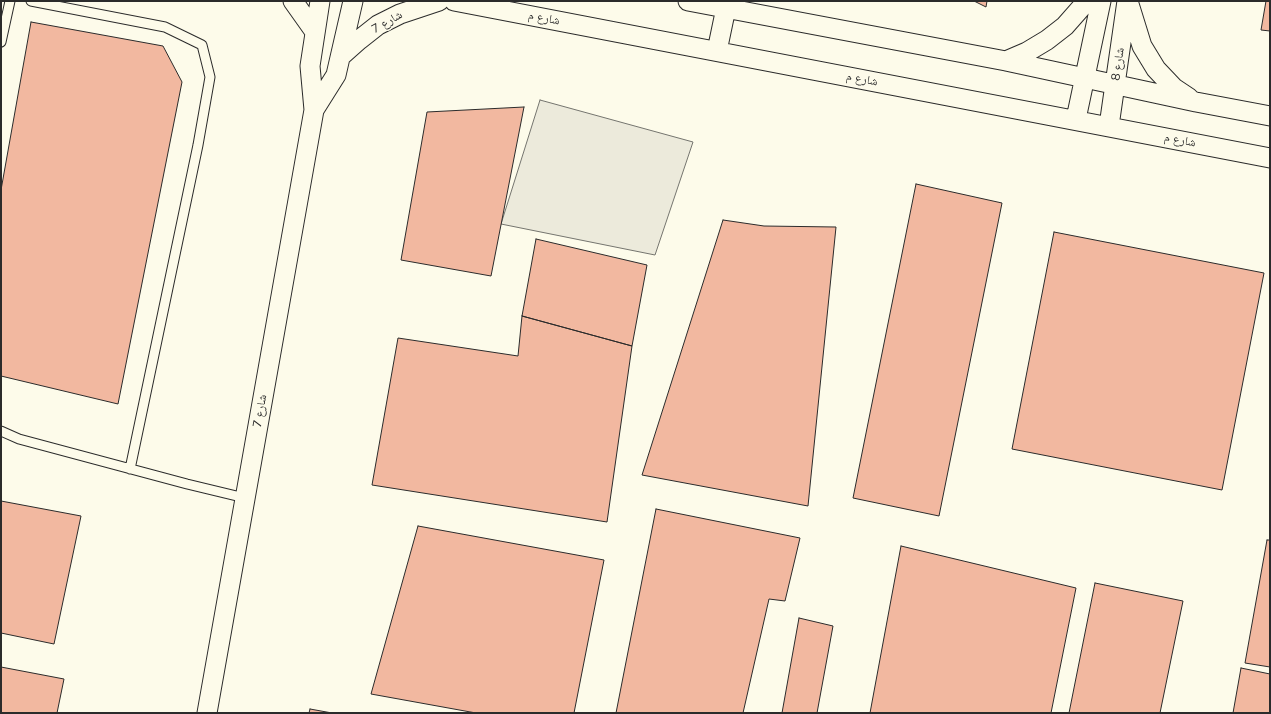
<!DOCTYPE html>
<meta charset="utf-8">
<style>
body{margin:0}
#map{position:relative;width:1271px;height:714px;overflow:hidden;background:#fdfbea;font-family:Mulish,sans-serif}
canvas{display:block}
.frame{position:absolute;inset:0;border:2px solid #2b2b2b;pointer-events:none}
</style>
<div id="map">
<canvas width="1271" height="714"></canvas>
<div class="frame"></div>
</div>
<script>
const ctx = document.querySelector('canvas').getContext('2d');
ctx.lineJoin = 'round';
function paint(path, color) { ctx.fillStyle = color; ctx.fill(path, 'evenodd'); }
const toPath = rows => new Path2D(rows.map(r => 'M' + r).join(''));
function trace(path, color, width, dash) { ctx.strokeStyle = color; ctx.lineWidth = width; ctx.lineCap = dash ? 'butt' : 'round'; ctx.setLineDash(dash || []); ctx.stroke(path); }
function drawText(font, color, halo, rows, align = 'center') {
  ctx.font = font + ' Mulish,"Noto Naskh Arabic",sans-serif'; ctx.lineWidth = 3; ctx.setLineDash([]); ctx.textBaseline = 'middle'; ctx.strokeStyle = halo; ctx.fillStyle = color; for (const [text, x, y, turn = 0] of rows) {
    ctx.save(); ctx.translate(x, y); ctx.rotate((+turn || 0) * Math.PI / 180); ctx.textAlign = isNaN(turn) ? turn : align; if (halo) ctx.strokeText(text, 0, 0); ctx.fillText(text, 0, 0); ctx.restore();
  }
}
const parking = toPath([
 [540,100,693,142,655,255,501,224,540,100]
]);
paint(parking, '#eceadb');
trace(parking, '#74746e', 1);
const building = toPath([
 [974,1,987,1,986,7,974,1],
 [1266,1,1270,1,1270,31,1261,30,1266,1],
 [31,22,163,46,182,82,118,404,1,376,1,190,31,22],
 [524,107,491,276,401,260,427,112,524,107],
 [916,184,1002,203,939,516,853,498,916,184],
 [723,220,764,226,836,227,808,506,642,475,723,220],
 [1054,232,1264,273,1222,490,1012,449,1054,232],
 [536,239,647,265,632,346,522,316,536,239],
 [522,316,632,346,607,522,372,485,398,338,518,356,522,316],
 [1,501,81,516,54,644,1,633,1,501],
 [656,509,800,538,785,601,769,599,743,713,616,713,656,509],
 [418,526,604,560,574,713,476,713,371,694,418,526],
 [1267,540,1270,540,1270,667,1245,663,1267,540],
 [901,546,1076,588,1051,713,870,713,901,546],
 [1095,583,1183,601,1160,713,1069,713,1095,583],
 [799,618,833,626,817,713,782,713,799,618],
 [1,667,64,679,57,713,1,713,1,667],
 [1241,668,1270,674,1270,713,1233,713,1241,668],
 [310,709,332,713,309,713,310,709]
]);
paint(building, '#f2b8a0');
trace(building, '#2b2b2b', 1);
const lane = toPath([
 [31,1,165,27,202,45,210,77,198,145,130,469],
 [1,42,10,1],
 [1,431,19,439,187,484,245,498]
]);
const street = toPath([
 [293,1,315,32],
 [454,1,1270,158],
 [688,1,1006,61,1196,102,1270,116],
 [1129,4,1142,46,1156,69,1174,88,1189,98],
 [717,51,726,8],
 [341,56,359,40,378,25,400,14,439,1],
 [1006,61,1027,52,1047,40,1065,26,1087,1],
 [314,110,336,75,353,1],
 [1076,119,1101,1],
 [1109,126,1127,1],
 [207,713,314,110,310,66,320,1]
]);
trace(lane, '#2b2b2b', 11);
trace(street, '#2b2b2b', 21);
trace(lane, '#fdfbea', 9);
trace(street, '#fdfbea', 19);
drawText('12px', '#2b2b2b', '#fdfbea', [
 ["شارع م",544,18,11],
 ["شارع 7",387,22,-30],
 ["شارع 8",1118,64,-82],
 ["شارع م",862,79,11],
 ["شارع م",1180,140,11],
 ["شارع 7",260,411,-80]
]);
</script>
